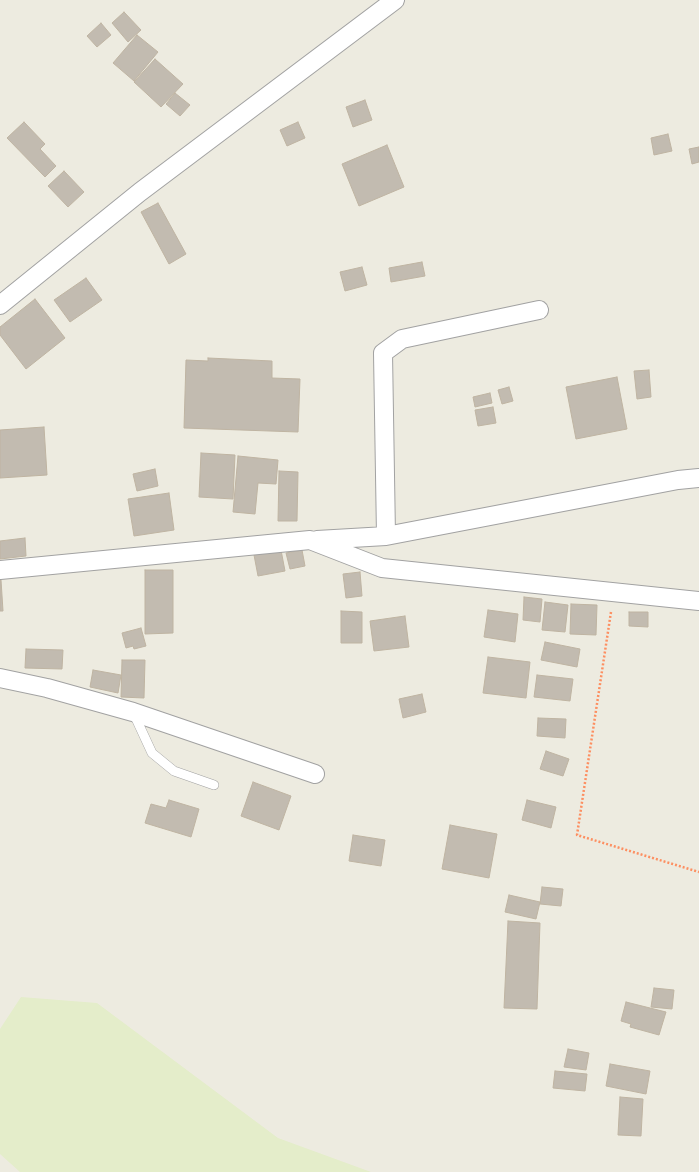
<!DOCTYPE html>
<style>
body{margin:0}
canvas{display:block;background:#edebe0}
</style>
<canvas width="699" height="1172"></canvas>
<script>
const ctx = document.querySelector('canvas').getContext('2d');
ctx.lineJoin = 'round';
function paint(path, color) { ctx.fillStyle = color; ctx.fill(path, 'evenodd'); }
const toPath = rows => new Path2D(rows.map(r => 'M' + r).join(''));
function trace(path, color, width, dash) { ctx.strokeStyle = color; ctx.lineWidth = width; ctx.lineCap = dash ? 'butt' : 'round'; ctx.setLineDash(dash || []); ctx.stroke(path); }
paint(toPath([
 [21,997,97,1003,278,1138,371,1172,20,1172,0,1154,0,1029]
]), '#e4edca');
const building = toPath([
 [124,12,141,30,128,42,112,23,124,12],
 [101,23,111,35,97,47,87,36,101,23],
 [137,35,158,52,134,81,113,63,137,35],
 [155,59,183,84,161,107,134,82,155,59],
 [175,93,190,105,180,116,166,104,175,93],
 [365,100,372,120,353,127,346,107,365,100],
 [24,122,45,144,40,149,56,166,45,177,7,138,24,122],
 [298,122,305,138,287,146,280,130,298,122],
 [668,134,672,151,654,155,651,138,668,134],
 [387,145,404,187,359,206,342,164,387,145],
 [699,147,699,162,692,164,689,149,699,147],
 [64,171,84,192,68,207,48,186,64,171],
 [158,203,186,254,169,264,141,212,158,203],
 [422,262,425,276,391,282,389,268,422,262],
 [362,267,367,285,345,291,340,272,362,267],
 [86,278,102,300,70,322,54,300,86,278],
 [35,299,65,338,26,369,0,335,0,327,35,299],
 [208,358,272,361,272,378,300,379,298,432,184,428,186,360,208,361,208,358],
 [649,370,651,397,637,399,634,371,649,370],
 [617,377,627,429,576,439,566,387,617,377],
 [509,387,513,401,502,404,498,390,509,387],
 [490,393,492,403,475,407,473,397,490,393],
 [493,407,496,423,478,426,475,410,493,407],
 [44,427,47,475,0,478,0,430,44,427],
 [201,453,235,455,233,499,199,497,201,453],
 [238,456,278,460,276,484,258,483,255,514,233,512,238,456],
 [155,469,158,486,137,491,133,474,155,469],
 [279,471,298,472,297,521,278,521,279,471],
 [169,493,174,530,134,536,128,499,169,493],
 [25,538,26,556,0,559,0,541,25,538],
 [281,550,285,571,258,576,254,555,281,550],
 [302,550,305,566,290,569,286,553,302,550],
 [145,570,173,570,173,633,145,634,145,570],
 [360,572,362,596,346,598,343,574,360,572],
 [0,580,1,580,3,611,0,611,0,580],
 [524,597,542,599,540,622,523,620,524,597],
 [545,602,568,605,565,632,542,630,545,602],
 [571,604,597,605,596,635,570,634,571,604],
 [488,610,518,614,515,642,484,637,488,610],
 [341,611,362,612,362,643,341,643,341,611],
 [629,612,648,612,648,627,629,626,629,612],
 [405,616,409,647,374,651,370,621,405,616],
 [141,628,146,646,134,649,133,646,126,648,122,633,141,628],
 [545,642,580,649,577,667,541,660,545,642],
 [26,649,63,650,62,669,25,668,26,649],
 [488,657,530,662,526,698,483,693,488,657],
 [122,660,145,660,144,698,121,697,122,660],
 [93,670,121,675,118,693,90,687,93,670],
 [537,675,573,679,570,701,534,697,537,675],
 [422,694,426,712,403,718,399,699,422,694],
 [538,718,566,719,565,738,537,736,538,718],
 [546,751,569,759,563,776,540,769,546,751],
 [253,782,291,796,279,830,241,816,253,782],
 [169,800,199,809,191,837,145,823,151,804,166,808,169,800],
 [527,800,556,807,551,828,522,820,527,800],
 [450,825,497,834,489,878,442,869,450,825],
 [353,835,385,840,381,866,349,861,353,835],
 [542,887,563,889,561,906,540,904,542,887],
 [509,895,540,902,536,919,505,912,509,895],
 [508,921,540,923,537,1009,504,1008,508,921],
 [654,988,674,990,672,1009,651,1007,654,988],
 [626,1002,666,1012,659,1035,630,1027,631,1024,621,1021,626,1002],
 [568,1049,589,1053,586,1070,564,1067,568,1049],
 [610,1064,650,1071,646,1094,606,1086,610,1064],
 [555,1071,587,1074,585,1091,553,1088,555,1071],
 [620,1097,643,1099,641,1136,618,1135,620,1097]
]);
paint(building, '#c2bbb0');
trace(building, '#bfb4a2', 1);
const service = toPath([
 [133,712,152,753,174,771,214,785]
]);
const minor = toPath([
 [0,305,140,192,395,0],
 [386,536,383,353,402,339,539,310],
 [317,540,386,536,678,480,699,478],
 [0,570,310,540,382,568,699,601],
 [0,678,47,688,133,712,315,774]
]);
trace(service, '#a2a2a2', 10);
trace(minor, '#a2a2a2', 20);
trace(toPath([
 [611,612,577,835,699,872]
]), '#fd8f61', 2.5, [2, 2]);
trace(service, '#fff', 9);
trace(minor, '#fff', 18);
</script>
